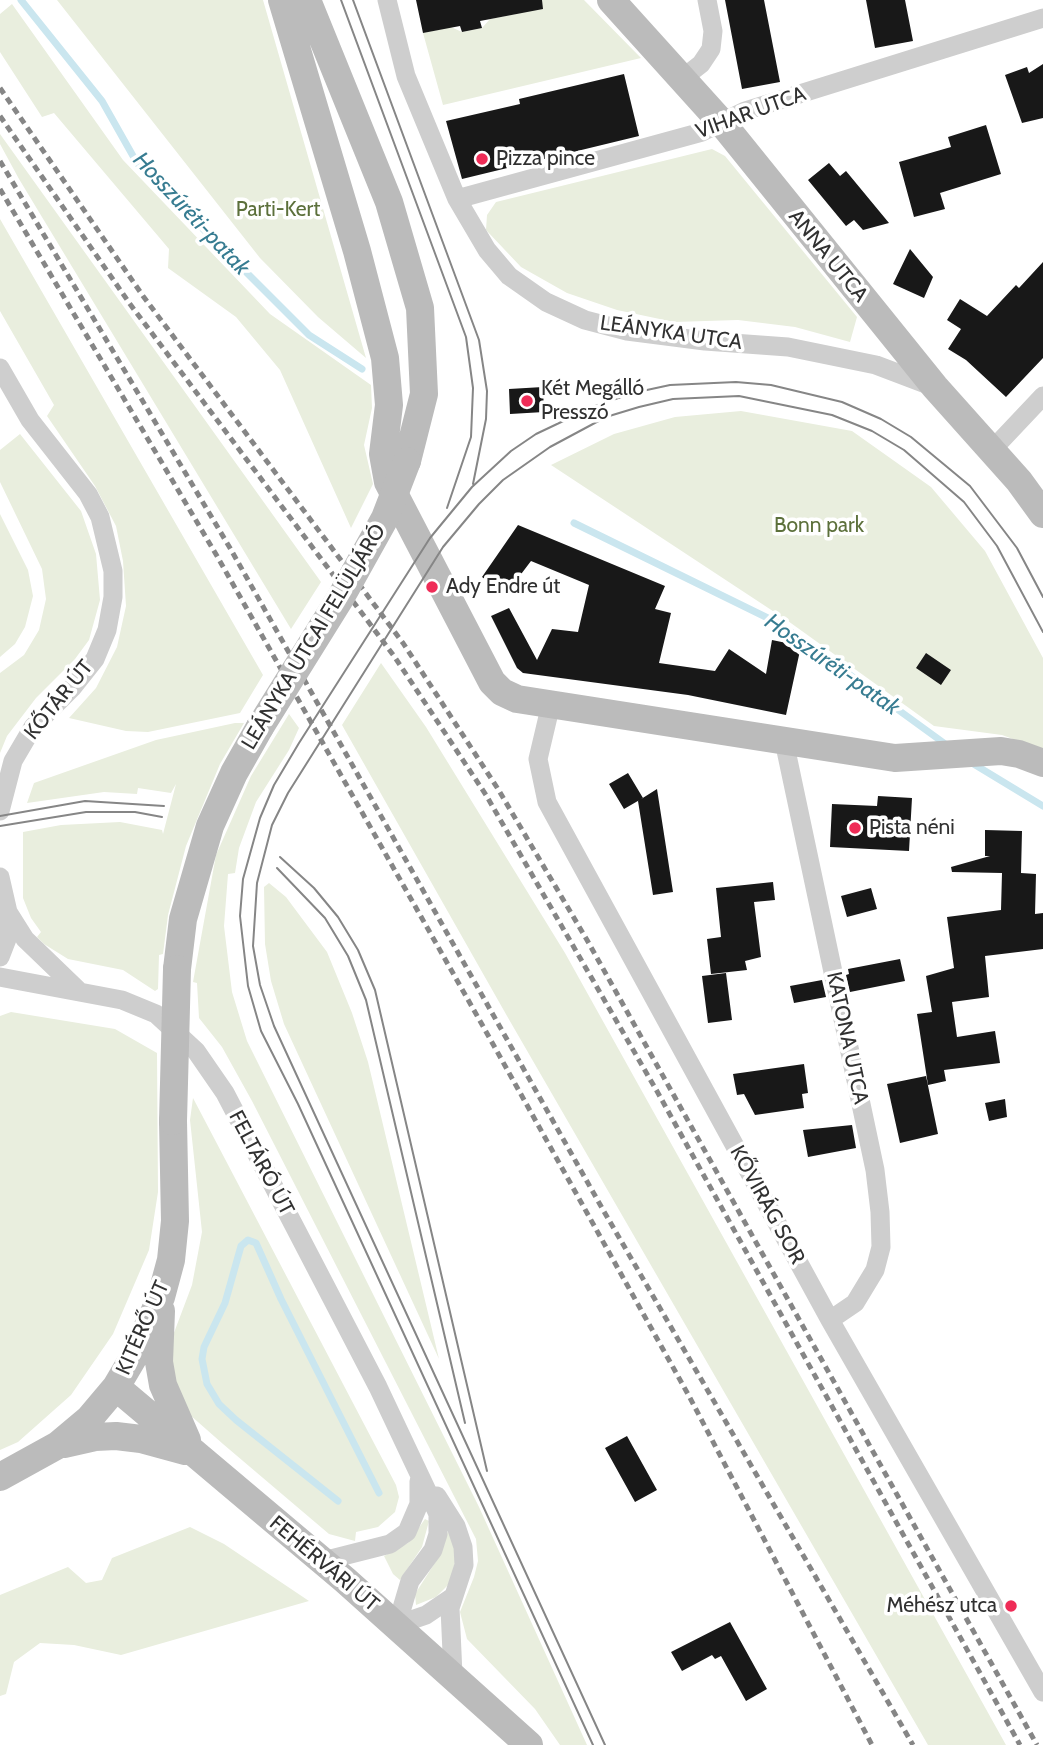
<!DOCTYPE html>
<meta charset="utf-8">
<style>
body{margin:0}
canvas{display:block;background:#fff}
</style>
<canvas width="1043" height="1745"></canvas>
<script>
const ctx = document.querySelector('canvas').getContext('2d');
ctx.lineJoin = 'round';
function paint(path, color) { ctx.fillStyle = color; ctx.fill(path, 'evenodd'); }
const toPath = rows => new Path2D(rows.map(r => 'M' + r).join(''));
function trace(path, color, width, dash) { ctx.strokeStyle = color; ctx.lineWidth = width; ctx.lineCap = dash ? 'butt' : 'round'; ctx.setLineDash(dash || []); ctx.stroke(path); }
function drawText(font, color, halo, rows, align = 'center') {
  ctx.font = font + ' Cabin,sans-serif'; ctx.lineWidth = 7; ctx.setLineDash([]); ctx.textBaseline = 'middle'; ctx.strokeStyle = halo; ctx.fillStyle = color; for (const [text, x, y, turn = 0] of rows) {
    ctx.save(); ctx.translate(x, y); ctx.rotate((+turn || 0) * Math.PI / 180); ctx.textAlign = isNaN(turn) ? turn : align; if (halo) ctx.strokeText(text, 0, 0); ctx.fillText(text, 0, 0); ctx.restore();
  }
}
paint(toPath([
 [57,0,263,0,366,358,318,317,260,258],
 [514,0,584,0,641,58,443,105,423,33,451,27,462,32,482,28,490,19,516,14],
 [12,4,123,160,270,314,371,385,372,408,364,445,373,484,351,528,280,370,236,317,168,268,169,249,54,113,42,117,0,52,0,14],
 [0,134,321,582,291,629,19,179,0,144],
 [712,149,725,156,857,317,850,342,795,327,738,320,674,322,617,310,567,293,521,267,486,230,487,215,496,202],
 [0,219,263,675,240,713,148,732,126,731,69,718,96,688,117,647,126,606,123,561,116,526,95,486,47,416,54,405,0,311],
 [741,411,852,431,931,487,985,551,1043,658,1043,750,1002,735,934,726,788,621,551,465,614,434,675,417],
 [20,434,81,511,96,554,100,600,89,640,75,659,36,698,7,736,0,753,0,673,24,655,39,630,46,599,42,569,0,482,0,450],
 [0,514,28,570,33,596,25,627,15,644,0,657],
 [381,663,426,727,565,953,1006,1745,928,1745,507,1016,342,725],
 [289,714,299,728,289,750,256,802,239,848,235,873,228,874,224,926,232,992,247,1041,479,1507,587,1745,560,1745,535,1709,467,1639,460,1612,474,1577,478,1561,476,1539,252,1101,222,1047,199,1018,197,983,193,982,216,855,251,776],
 [235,723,244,723,220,764,186,846,168,915,163,954,159,955,158,989,155,991,123,970,68,959,44,944,37,937,41,932,31,918,23,898,23,832,61,825,120,822,162,830,163,834,176,784,171,793,138,788,137,794,104,792,27,803,34,783,156,740],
 [269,883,286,897,327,952,352,1013,368,1062,439,1359,284,1024,271,981,265,944,264,887],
 [11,1012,115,1029,157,1053,158,1192,149,1250,113,1334,71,1395,18,1442,0,1450,0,1016],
 [193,1098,396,1485,399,1497,395,1512,378,1527,356,1532,355,1541,329,1534,223,1444,190,1415,174,1387,172,1338,192,1285,202,1232,190,1120],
 [425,1519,429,1521,422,1547,400,1580,393,1574,384,1556,408,1543],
 [190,1527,224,1544,309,1601,121,1655,74,1645,40,1643,14,1662,6,1694,0,1696,0,1595,68,1567,86,1583,102,1580,112,1558],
 [448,1531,458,1552,449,1584,436,1597,416,1605,415,1594,438,1558]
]), '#e9eede');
trace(toPath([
 [21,0,102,101,137,163,309,335,362,369],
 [574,523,780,624,948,746],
 [972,763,1043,806],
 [338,1501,236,1420,219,1404,207,1384,202,1359,204,1347,225,1303,241,1246,248,1240,256,1243,281,1299,379,1493]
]), '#cae6ef', 7);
paint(toPath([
 [416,0,542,0,543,9,480,21,482,28,462,32,460,26,423,33],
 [725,0,764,0,780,82,742,89],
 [866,0,905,0,913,41,875,48],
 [1043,64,1043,118,1022,123,1005,75,1027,67,1029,73],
 [624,74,639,136,462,179,446,121,520,104,519,99],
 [986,125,1001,174,940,193,945,209,914,217,899,162,951,147,948,137],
 [829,163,840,176,846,171,889,223,863,230,854,220,846,226,808,180],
 [910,249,933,277,924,298,893,284],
 [1043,262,1043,358,1006,397,966,360,948,349,961,329,947,320,960,299,987,316,1016,285,1019,288],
 [543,387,544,412,510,414,509,389],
 [518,525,665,586,655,609,671,613,659,663,715,671,729,649,766,674,772,640,801,646,786,715,688,695,523,673,517,668,491,616,509,608,537,660,552,629,578,632,589,585,531,561,506,594,482,577],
 [926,653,951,670,941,685,916,668],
 [628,773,643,798,624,809,609,784],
 [657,789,673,892,653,895,638,801],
 [878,796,912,798,909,851,830,847,832,804,877,806],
 [985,830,1022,831,1021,873,1036,874,1035,914,1043,913,1043,949,985,956,989,997,952,1002,957,1037,995,1031,1000,1063,944,1070,946,1081,928,1085,917,1014,932,1012,926,976,954,968,947,917,1001,910,1002,873,952,872,951,867,990,856,985,856],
 [773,882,775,900,754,902,761,957,745,961,747,970,711,974,707,939,721,937,716,888],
 [871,888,877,909,847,917,841,896],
 [900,959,905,981,850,992,846,975,849,974,848,969],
 [726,973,732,1020,708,1023,702,976],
 [822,980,826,997,794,1003,790,986],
 [804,1064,808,1093,802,1094,804,1108,755,1115,744,1094,737,1095,733,1074],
 [926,1076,938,1134,900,1143,887,1084],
 [1005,1099,1007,1117,989,1121,985,1103],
 [852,1125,856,1148,808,1157,803,1130],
 [627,1436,657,1490,635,1502,605,1448],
 [730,1622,767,1689,746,1701,721,1656,715,1659,712,1655,682,1671,671,1652]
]), '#181818');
trace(toPath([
 [387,0,406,76,457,199,487,250,509,276,546,302,585,320,627,331,705,341,788,347,876,365,934,387],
 [683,78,701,64,711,49,713,31,707,0],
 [457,199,702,132,745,111,1043,18],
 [0,368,30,420,88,494,100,517,113,571,113,597,107,630,95,659,72,688,33,727,13,761,0,811],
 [992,450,1043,396],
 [551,704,538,759,547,802,830,1320,1043,1692],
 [784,741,875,1170,880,1212,881,1247,875,1270,855,1303,830,1320],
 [0,877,8,912,7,939,0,957],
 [8,912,25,939,79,991],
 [0,977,122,1000,156,1014,196,1051,225,1093,378,1387,438,1514,438,1534,433,1550,410,1581,397,1625,426,1615,454,1596],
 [437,1496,456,1526,463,1547,464,1565,450,1608,453,1675],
 [323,1561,390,1544,407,1532,419,1504,419,1481]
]), '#cecece', 19);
trace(toPath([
 [282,0,357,251,385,358,389,405,383,454,388,482,492,682,502,692,517,699,895,758,1001,751,1019,754,1043,763],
 [307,0,389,202,420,308,424,394,407,461],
 [611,0,722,123,935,387,1019,481,1043,514],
 [177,969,183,919,210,826,234,773,260,727],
 [161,1311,159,1362,163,1385,187,1440],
 [116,1387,345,1580,529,1745],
 [64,1444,95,1437,116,1436,141,1439,185,1451],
 [0,1477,58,1445,89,1419,116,1387,136,1353,161,1297,171,1260,175,1221,173,1121]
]), '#bbb', 28);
trace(toPath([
 [341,0,466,337,473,388,471,437,447,508],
 [353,0,479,340,487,391,486,419,473,484],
 [0,816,85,801,164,806],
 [0,826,86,812,135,812,162,817],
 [280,857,314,888,338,917,358,950,375,990,487,1471],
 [277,868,325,918,348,956,366,1000,465,1423],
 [593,1745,298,1104,261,1031,248,986,240,916,243,879,260,818,274,785,299,743,430,538,472,487,511,451,536,434,595,406,633,393,670,385,736,382,771,385,842,402,881,419,911,437,970,486,1017,548,1043,597],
 [605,1745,274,1026,260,985,253,946,257,883,272,825,288,793,443,547,479,504,503,480,550,447,606,417,639,407,673,399,739,396,832,415,872,431,904,450,964,502,997,546,1043,632]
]), '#868686', 2);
trace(toPath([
 [0,88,143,296,403,643,498,789,587,940,1037,1745],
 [0,116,130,304,394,656,486,795,658,1093,1020,1745],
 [0,161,230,548,602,1208,913,1745],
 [0,189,217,556,484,1028,689,1396,872,1745]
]), '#868686', 5, [7, 5]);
trace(toPath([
 [260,727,341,597,385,518,407,461],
 [173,1121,177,969]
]), '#bbb', 28);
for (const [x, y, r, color] of [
 [482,159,7,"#ef2c57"],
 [527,401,7,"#ef2c57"],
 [432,587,7,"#ef2c57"],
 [855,828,7,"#ef2c57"],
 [1011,1606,7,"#ef2c57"]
]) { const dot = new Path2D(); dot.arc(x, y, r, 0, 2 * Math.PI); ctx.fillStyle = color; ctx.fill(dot); trace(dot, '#fff', 2.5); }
drawText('21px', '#313131', '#fff', [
 ["VIHAR UTCA",751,113,-20],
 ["ANNA UTCA",828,256,51],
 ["LEÁNYKA UTCA",671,333,8],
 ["LEÁNYKA UTCAI FELÜLJÁRÓ",314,637,-59],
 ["KŐTÁR ÚT",59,700,-51],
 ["KATONA UTCA",847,1038,78],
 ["FELTÁRÓ ÚT",261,1163,62],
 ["KŐVIRÁG SOR",767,1205,61],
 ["KITÉRŐ ÚT",143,1328,-66],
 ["FEHÉRVÁRI ÚT",324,1564,40]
]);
drawText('21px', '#313131', '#fff', [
 ["Pizza pince",496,159],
 ["Két Megálló",541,389],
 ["Presszó",541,413],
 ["Ady Endre út",446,587],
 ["Pista néni",869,828],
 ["Méhész utca",997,1606,"right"]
], 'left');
drawText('21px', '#5c703b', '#fff', [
 ["Parti-Kert",278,210],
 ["Bonn park",819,526]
]);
drawText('italic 23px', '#377c91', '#fff', [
 ["Hosszúréti-patak",191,214,47],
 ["Hosszúréti-patak",832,665,35]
]);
</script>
